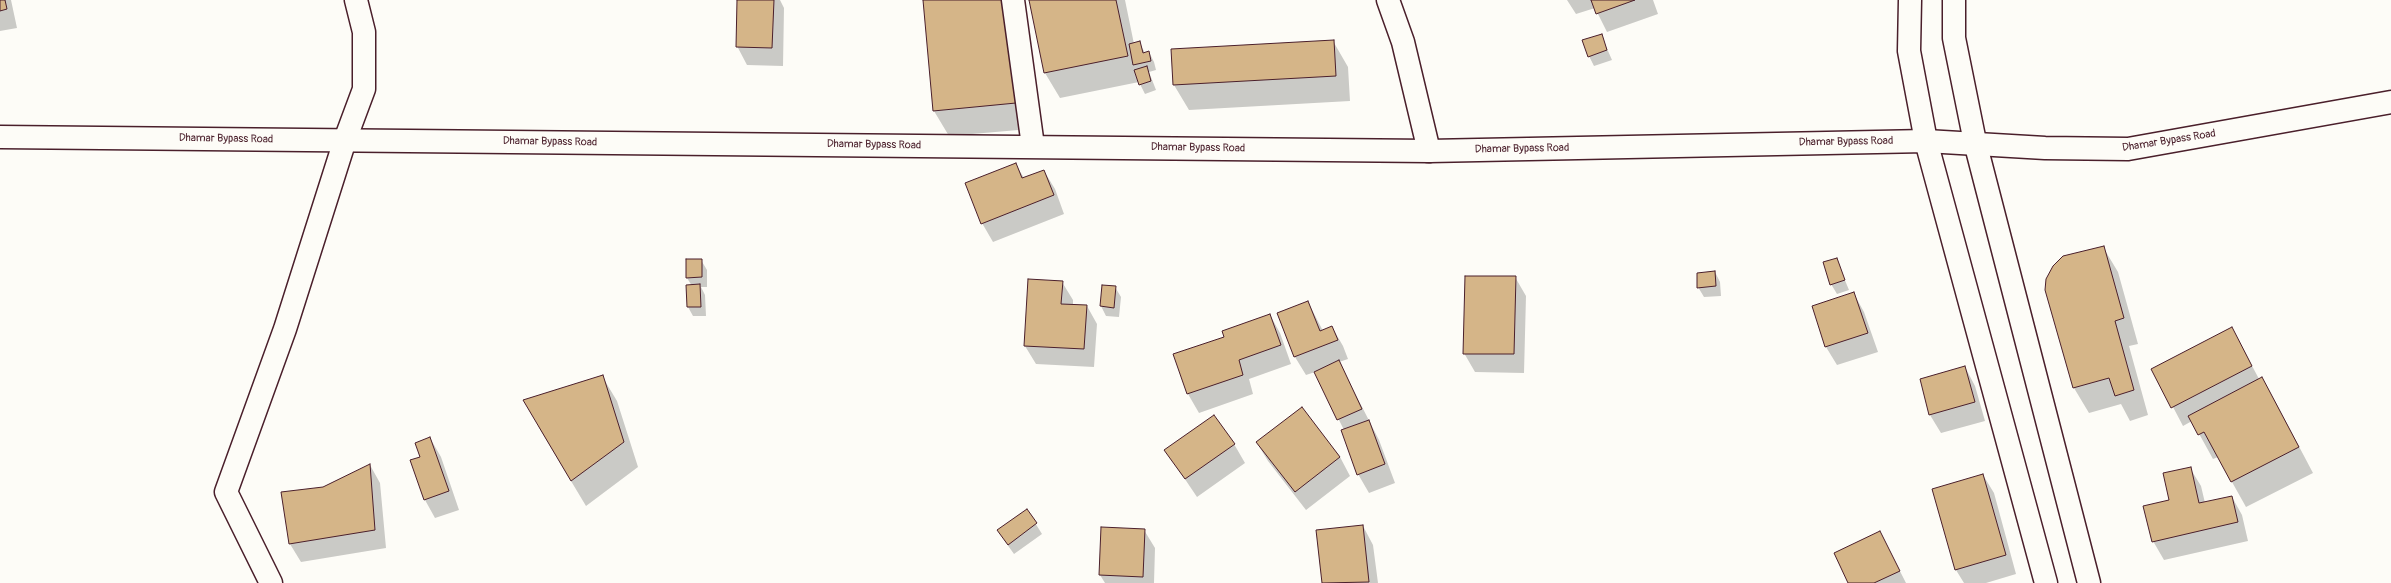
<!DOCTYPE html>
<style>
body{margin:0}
canvas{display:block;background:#fdfcf7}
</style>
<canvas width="2391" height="583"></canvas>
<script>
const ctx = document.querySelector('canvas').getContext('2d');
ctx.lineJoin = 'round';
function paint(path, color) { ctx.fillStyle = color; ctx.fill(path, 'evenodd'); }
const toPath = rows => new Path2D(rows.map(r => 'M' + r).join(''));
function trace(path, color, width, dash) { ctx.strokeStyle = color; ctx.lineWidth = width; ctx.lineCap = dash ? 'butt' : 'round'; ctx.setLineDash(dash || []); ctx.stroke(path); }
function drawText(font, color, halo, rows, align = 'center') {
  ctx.font = font + ' Pangolin,sans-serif'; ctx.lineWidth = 3; ctx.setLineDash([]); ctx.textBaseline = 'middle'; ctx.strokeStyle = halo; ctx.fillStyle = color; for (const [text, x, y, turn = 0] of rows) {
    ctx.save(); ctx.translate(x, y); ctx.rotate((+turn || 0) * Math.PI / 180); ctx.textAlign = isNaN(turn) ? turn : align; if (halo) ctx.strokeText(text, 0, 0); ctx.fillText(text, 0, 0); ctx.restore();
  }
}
paint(toPath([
 [0,0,11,0,17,28,0,31],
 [738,0,780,0,784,8,783,66,747,65,737,46],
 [924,0,1010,0,1030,129,949,136,934,111],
 [1030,0,1125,0,1134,44,1139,42,1145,53,1149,52,1154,62,1156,70,1149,72,1156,90,1145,94,1139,82,1060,98,1045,73],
 [1567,0,1653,0,1658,14,1607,32,1595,8,1576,14],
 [1601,35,1612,60,1594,66,1589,56],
 [1333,41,1348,67,1350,101,1189,110,1174,85,1172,50],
 [1016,165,1024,178,1044,171,1055,189,1064,214,993,242,982,223],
 [2103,247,2118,272,2138,344,2129,346,2148,415,2130,421,2121,404,2089,413,2074,388,2046,290],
 [1836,259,1849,290,1837,294,1831,284],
 [701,260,707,270,707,287,701,287,705,295,706,316,693,316,688,307,692,286,687,278],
 [1715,272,1720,282,1721,296,1704,297,1698,287],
 [1515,277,1526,296,1524,373,1475,372,1464,353],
 [1062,282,1073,300,1073,305,1087,306,1097,324,1094,367,1036,364,1025,346],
 [1102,286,1115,287,1121,297,1119,317,1106,316,1101,306],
 [1854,294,1864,312,1878,352,1837,365,1826,347,1813,307],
 [1308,302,1323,331,1332,327,1343,346,1348,359,1339,362,1379,440,1395,483,1369,493,1358,474,1344,430,1315,372,1306,375,1295,357,1278,313],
 [1270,315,1280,333,1291,364,1249,379,1253,394,1199,413,1188,394,1175,355,1225,338],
 [2242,347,2259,379,2262,378,2276,403,2313,473,2246,507,2218,457,2213,459,2192,421,2183,426,2153,369],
 [1965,367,1975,386,1985,421,1941,433,1930,415],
 [602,376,617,401,638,467,586,506,538,426],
 [1302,409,1340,457,1350,476,1306,510,1268,461,1257,443],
 [430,438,441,457,459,510,435,518,425,500,421,458],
 [1234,444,1245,463,1197,497,1166,451],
 [370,465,380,483,386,548,301,562,290,544],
 [2190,468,2201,486,2205,503,2232,497,2242,515,2248,541,2164,560,2153,541],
 [1983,475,1994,493,2016,574,1986,583,1964,583,1956,570,1933,489],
 [1027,510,1042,534,1014,554,1004,540],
 [1363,526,1373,545,1378,583,1323,583,1317,531],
 [1102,528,1144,530,1155,548,1154,583,1105,583,1100,575],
 [1880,532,1906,583,1849,583]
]), '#0003');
const building = toPath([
 [0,0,5,0,7,9,0,11,0,0],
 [737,0,774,0,772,48,736,47,737,0],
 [923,0,1006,0,1016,103,933,111,923,0],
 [1029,0,1116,0,1128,56,1044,73,1029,0],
 [1591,0,1635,0,1596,14,1591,0],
 [1602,34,1607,50,1588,57,1582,40,1602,34],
 [1334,40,1336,76,1173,85,1171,49,1334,40],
 [1140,41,1143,53,1149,51,1151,61,1133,65,1129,44,1140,41],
 [1147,66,1151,81,1139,85,1134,70,1147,66],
 [1016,163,1022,178,1044,170,1054,195,981,224,965,183,1016,163],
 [2104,246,2124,318,2115,321,2134,390,2115,396,2109,378,2073,388,2045,290,2046,279,2053,266,2063,256,2104,246],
 [1837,258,1845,280,1830,285,1823,262,1837,258],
 [686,259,702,259,702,277,686,278,686,259],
 [1715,271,1716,286,1697,288,1697,273,1715,271],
 [1465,276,1516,276,1514,354,1463,354,1465,276],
 [1028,279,1063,281,1061,304,1087,305,1084,349,1024,346,1028,279],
 [700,284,701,307,687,307,686,285,700,284],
 [1102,285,1116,286,1114,308,1100,306,1102,285],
 [1854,292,1868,333,1825,347,1812,306,1854,292],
 [1308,301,1320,331,1332,326,1338,340,1294,357,1277,313,1308,301],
 [1270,314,1281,345,1239,360,1243,375,1187,394,1173,354,1224,337,1222,331,1270,314],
 [2232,327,2252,366,2171,408,2151,369,2232,327],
 [1339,360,1362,409,1337,420,1314,372,1339,360],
 [1965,366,1975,402,1929,415,1920,379,1965,366],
 [603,375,624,442,571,481,523,400,603,375],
 [2262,377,2299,447,2231,482,2204,432,2198,435,2188,416,2262,377],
 [1302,407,1340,457,1295,492,1256,442,1302,407],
 [1214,415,1235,444,1185,479,1164,450,1214,415],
 [1369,420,1385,464,1357,475,1341,430,1369,420],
 [430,437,449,491,424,500,410,460,420,457,415,443,430,437],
 [370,464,375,530,289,544,281,492,323,487,370,464],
 [2191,467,2199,503,2232,496,2238,522,2152,542,2143,506,2169,500,2163,473,2191,467],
 [1983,474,2006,555,1955,570,1932,489,1983,474],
 [1027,509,1037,523,1008,545,997,530,1027,509],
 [1363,525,1369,582,1322,583,1316,530,1363,525],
 [1101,527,1145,529,1143,577,1099,575,1101,527],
 [1880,531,1900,571,1874,583,1848,583,1834,553,1880,531]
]);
paint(building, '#d5b588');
trace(building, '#4a1f2b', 1);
const minor = toPath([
 [1013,0,1033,146],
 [1388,0,1403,42,1429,151],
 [271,583,226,492,285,329,345,140,364,89,364,32,356,0]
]);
const tertiary = toPath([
 [1910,0,1909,51,1926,141,2046,583],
 [1954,0,1954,38,1975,142,2089,583]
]);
const secondary = toPath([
 [0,137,1429,151,1926,141,2045,148,2128,149,2391,102]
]);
trace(minor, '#4a1f2b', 25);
trace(tertiary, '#4a1f2b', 25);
trace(secondary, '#4a1f2b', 25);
trace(minor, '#fdfcf7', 22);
trace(tertiary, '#fdfcf7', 22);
trace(secondary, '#fdfcf7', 22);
drawText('11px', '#4a1f2b', '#fdfcf7', [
 ["Dhamar Bypass Road",226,139,1],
 ["Dhamar Bypass Road",2169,141,-9],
 ["Dhamar Bypass Road",550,142,1],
 ["Dhamar Bypass Road",1846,142,-1],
 ["Dhamar Bypass Road",874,145,1],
 ["Dhamar Bypass Road",1198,148,1],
 ["Dhamar Bypass Road",1522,149,-1]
]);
</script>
